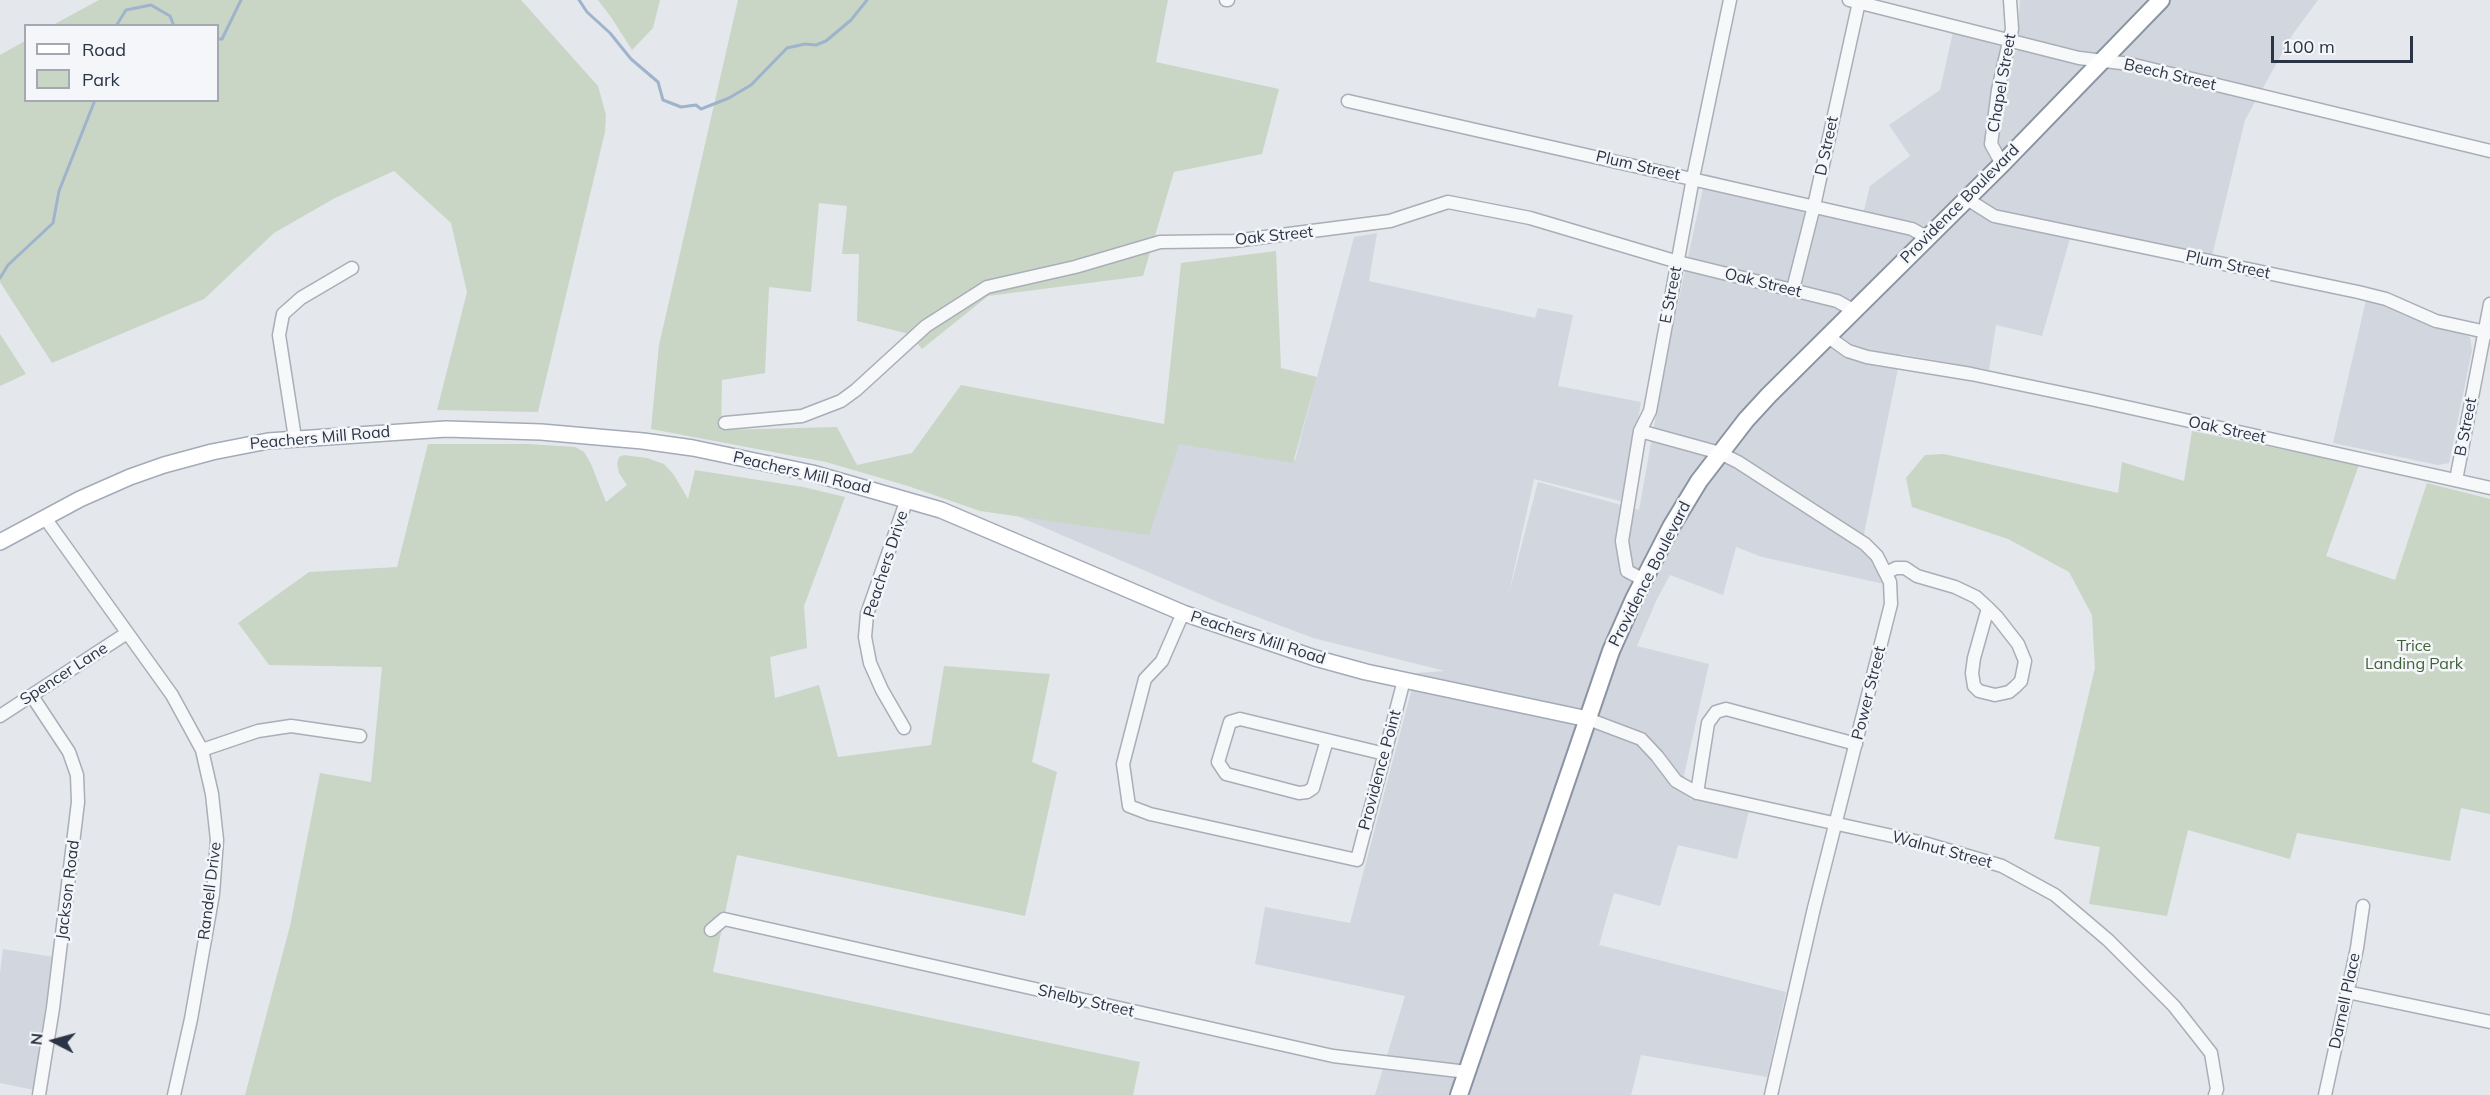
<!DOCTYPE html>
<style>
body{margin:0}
#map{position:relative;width:2490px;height:1095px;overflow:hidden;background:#e4e7ec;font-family:Mulish,sans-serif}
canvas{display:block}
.legend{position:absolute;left:24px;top:24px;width:195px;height:78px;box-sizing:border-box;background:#f4f6f9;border:2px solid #a4a8b1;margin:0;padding:8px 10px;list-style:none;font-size:18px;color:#2b3445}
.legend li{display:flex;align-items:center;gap:12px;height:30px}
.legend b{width:30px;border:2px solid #a4a8b1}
.north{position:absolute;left:24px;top:1011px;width:60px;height:60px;-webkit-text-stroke:4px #f4f6f9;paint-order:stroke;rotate:276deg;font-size:16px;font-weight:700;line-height:24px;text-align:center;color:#2b3445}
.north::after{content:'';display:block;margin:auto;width:21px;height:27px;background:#2b3445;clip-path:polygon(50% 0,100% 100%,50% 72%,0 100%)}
.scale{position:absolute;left:2271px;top:36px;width:142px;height:27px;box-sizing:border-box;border:3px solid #2b3445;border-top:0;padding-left:8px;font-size:18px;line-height:21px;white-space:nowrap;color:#2b3445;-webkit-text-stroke:4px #f4f6f9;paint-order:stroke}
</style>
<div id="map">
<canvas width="2490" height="1095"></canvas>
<ul class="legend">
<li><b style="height:8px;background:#fff"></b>Road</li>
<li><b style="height:16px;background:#c9d6c5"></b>Park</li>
</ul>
<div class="north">N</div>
<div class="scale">100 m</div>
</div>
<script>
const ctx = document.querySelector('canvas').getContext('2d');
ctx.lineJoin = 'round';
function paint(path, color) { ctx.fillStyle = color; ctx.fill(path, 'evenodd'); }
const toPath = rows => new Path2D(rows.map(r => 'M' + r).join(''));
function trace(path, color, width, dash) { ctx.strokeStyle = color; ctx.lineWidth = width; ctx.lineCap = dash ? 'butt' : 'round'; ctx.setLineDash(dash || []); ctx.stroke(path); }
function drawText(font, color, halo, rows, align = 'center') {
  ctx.font = font + ' Mulish,sans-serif'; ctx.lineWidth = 5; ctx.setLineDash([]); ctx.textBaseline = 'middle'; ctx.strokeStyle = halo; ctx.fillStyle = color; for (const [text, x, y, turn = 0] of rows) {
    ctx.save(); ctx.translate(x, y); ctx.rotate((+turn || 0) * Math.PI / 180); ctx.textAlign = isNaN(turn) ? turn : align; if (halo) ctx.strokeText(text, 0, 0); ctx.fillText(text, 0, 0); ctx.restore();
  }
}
paint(toPath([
 [2020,0,2318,0,2293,34,2245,120,2212,256,2073,228,2042,336,1996,325,1989,370,1901,354,1864,534,1884,556,1895,582,1884,584,1762,557,1736,547,1723,595,1670,575,1656,601,1637,646,1709,664,1684,775,1690,799,1749,811,1737,859,1678,845,1660,906,1614,893,1599,945,1786,992,1767,1077,1641,1055,1631,1095,1375,1095,1405,996,1255,964,1265,907,1350,923,1416,673,1445,671,1313,638,1220,603,1008,512,1029,404,1295,460,1354,237,1377,233,1369,281,1535,318,1538,308,1573,315,1558,386,1641,402,1624,502,1534,479,1508,597,1538,482,1639,510,1667,354,1706,174,1863,214,1870,186,1910,156,1889,125,1940,90,1953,32,2017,51],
 [2366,300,2398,309,2470,337,2472,350,2449,463,2438,465,2333,443],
 [3,949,54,957,34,1090,0,1083,0,974]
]), '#d2d6de');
paint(toPath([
 [99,0,521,0,598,86,606,115,605,132,538,412,437,410,467,292,451,223,394,171,335,198,274,233,204,299,52,363,0,282,0,55,25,41,26,100,218,100,218,26,53,25],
 [598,0,660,0,653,28,632,50,611,17],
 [738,0,1168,0,1156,62,1279,89,1262,154,1174,172,1143,276,988,296,922,349,909,334,857,321,859,254,842,254,847,206,819,203,811,292,769,287,765,373,722,380,721,430,837,427,857,465,912,453,961,385,1164,424,1181,263,1276,251,1281,368,1317,377,1293,463,1179,444,1149,535,980,511,908,486,826,462,651,429,659,345],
 [0,334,26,374,0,386],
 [2192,431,2359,465,2326,556,2395,580,2427,483,2490,499,2490,814,2461,808,2450,861,2297,833,2290,859,2188,830,2167,916,2089,904,2100,847,2054,839,2095,668,2092,615,2069,572,2008,539,1912,507,1906,478,1925,455,1944,454,2118,493,2122,462,2184,481],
 [428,444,527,444,575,447,584,452,591,464,606,502,627,485,619,473,617,464,619,457,624,455,647,458,664,464,674,475,688,499,695,470,803,487,845,497,804,606,807,648,770,657,775,698,819,685,838,757,931,745,944,666,1050,674,1032,762,1057,772,1025,916,737,855,713,972,1140,1062,1133,1095,245,1095,290,926,320,773,371,782,382,667,269,665,238,623,309,572,397,567]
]), '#c9d6c5');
trace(toPath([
 [579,0,587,12,610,33,631,59,658,82,663,100,681,107,696,105,701,109,729,98,751,85,787,48,805,44,816,45,826,41,851,20,867,0],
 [116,26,126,10,151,5,170,16,174,26],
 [218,39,222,39,241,0],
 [0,278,8,265,53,223,59,191,95,100]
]), '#9fb4cc', 3);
const minor = toPath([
 [1226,0,1228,0],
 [1849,0,2079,58,2130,64,2490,151],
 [1348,101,1912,229,1926,237],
 [2002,164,1991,144,1998,90,2012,29,2010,0],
 [1967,199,1994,216,2358,292,2386,299,2436,321,2490,333],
 [1793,289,1814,206,1859,2],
 [1827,336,1848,351,1867,357,1971,374,2095,400,2490,488],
 [725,423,802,416,841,401,856,390,926,326,987,287,1075,267,1160,242,1234,241,1390,221,1448,202,1530,218,1678,262,1837,301,1853,310],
 [1640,431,1720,453,1738,462,1865,544,1877,556,1890,582,1891,604,1814,908,1771,1095],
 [295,438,279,335,283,314,301,298,352,268],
 [2456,480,2490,304],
 [45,518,172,695,202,750,212,794,217,840,213,894,191,1019,174,1095],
 [1886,573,1896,568,1905,568,1917,576,1955,587,1976,597,1988,608,1997,617,2018,644,2025,661,2021,681,2015,687,2009,692,1995,695,1979,691,1974,686,1972,673,1974,658,1988,608],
 [1644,580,1627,571,1622,541,1640,431,1650,411,1693,178,1730,0],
 [1183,613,1162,661,1145,679,1123,764,1129,806,1150,814,1357,860,1404,680],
 [32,696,69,752,77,775,78,802,53,1008,39,1095],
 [0,716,127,633],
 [1588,719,1641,739,1657,756,1676,781,1697,793,1924,843,2002,866,2055,895,2108,940,2174,1006,2211,1053,2217,1089,2215,1095],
 [904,728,882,690,870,663,865,637,867,614,907,499],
 [1327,740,1313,788,1307,792,1299,793,1226,774,1218,762,1230,722,1240,719,1385,754],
 [202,750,258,731,291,726,360,736],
 [1697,793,1708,723,1716,712,1726,709,1856,744],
 [711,930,724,919,1333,1056,1467,1072],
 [2347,992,2490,1022],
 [2325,1095,2357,948,2363,906]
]);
const major = toPath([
 [0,542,80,499,130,477,164,465,212,452,268,441,446,429,541,432,643,441,693,448,812,473,941,510,1183,613,1315,658,1366,672,1588,719]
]);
const highway = toPath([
 [1459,1095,1611,651,1634,599,1671,527,1699,481,1746,420,1769,395,2002,164,2161,0]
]);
trace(minor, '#a9aeb7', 15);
trace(major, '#a3abb8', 18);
trace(highway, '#8b94a3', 20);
trace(minor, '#f7f8fa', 12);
trace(major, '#fff', 15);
trace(highway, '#fff', 16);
drawText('16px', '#2b3445', '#f4f6f9', [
 ["Beech Street",2170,75,13],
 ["Chapel Street",2002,83,-80],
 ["D Street",1827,146,-78],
 ["Plum Street",1638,166,13],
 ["Providence Boulevard",1960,204,-45],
 ["Oak Street",1274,236,-6],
 ["Plum Street",2228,265,12],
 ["Oak Street",1763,283,14],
 ["E Street",1671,295,-79],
 ["B Street",2466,427,-79],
 ["Oak Street",2227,430,12],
 ["Peachers Mill Road",320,438,-5],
 ["Peachers Mill Road",802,473,13],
 ["Peachers Drive",886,564,-72],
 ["Providence Boulevard",1650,574,-63],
 ["Peachers Mill Road",1258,638,18],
 ["Spencer Lane",64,674,-33],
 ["Power Street",1869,693,-76],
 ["Providence Point",1380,770,-75],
 ["Walnut Street",1942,850,15],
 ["Jackson Road",68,890,-83],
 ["Randell Drive",210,891,-83],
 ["Shelby Street",1086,1001,13],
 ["Darnell Place",2345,1001,-78]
]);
drawText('16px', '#3f6138', '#f4f6f9', [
 ["Trice",2414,646],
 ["Landing Park",2414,664]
]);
</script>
